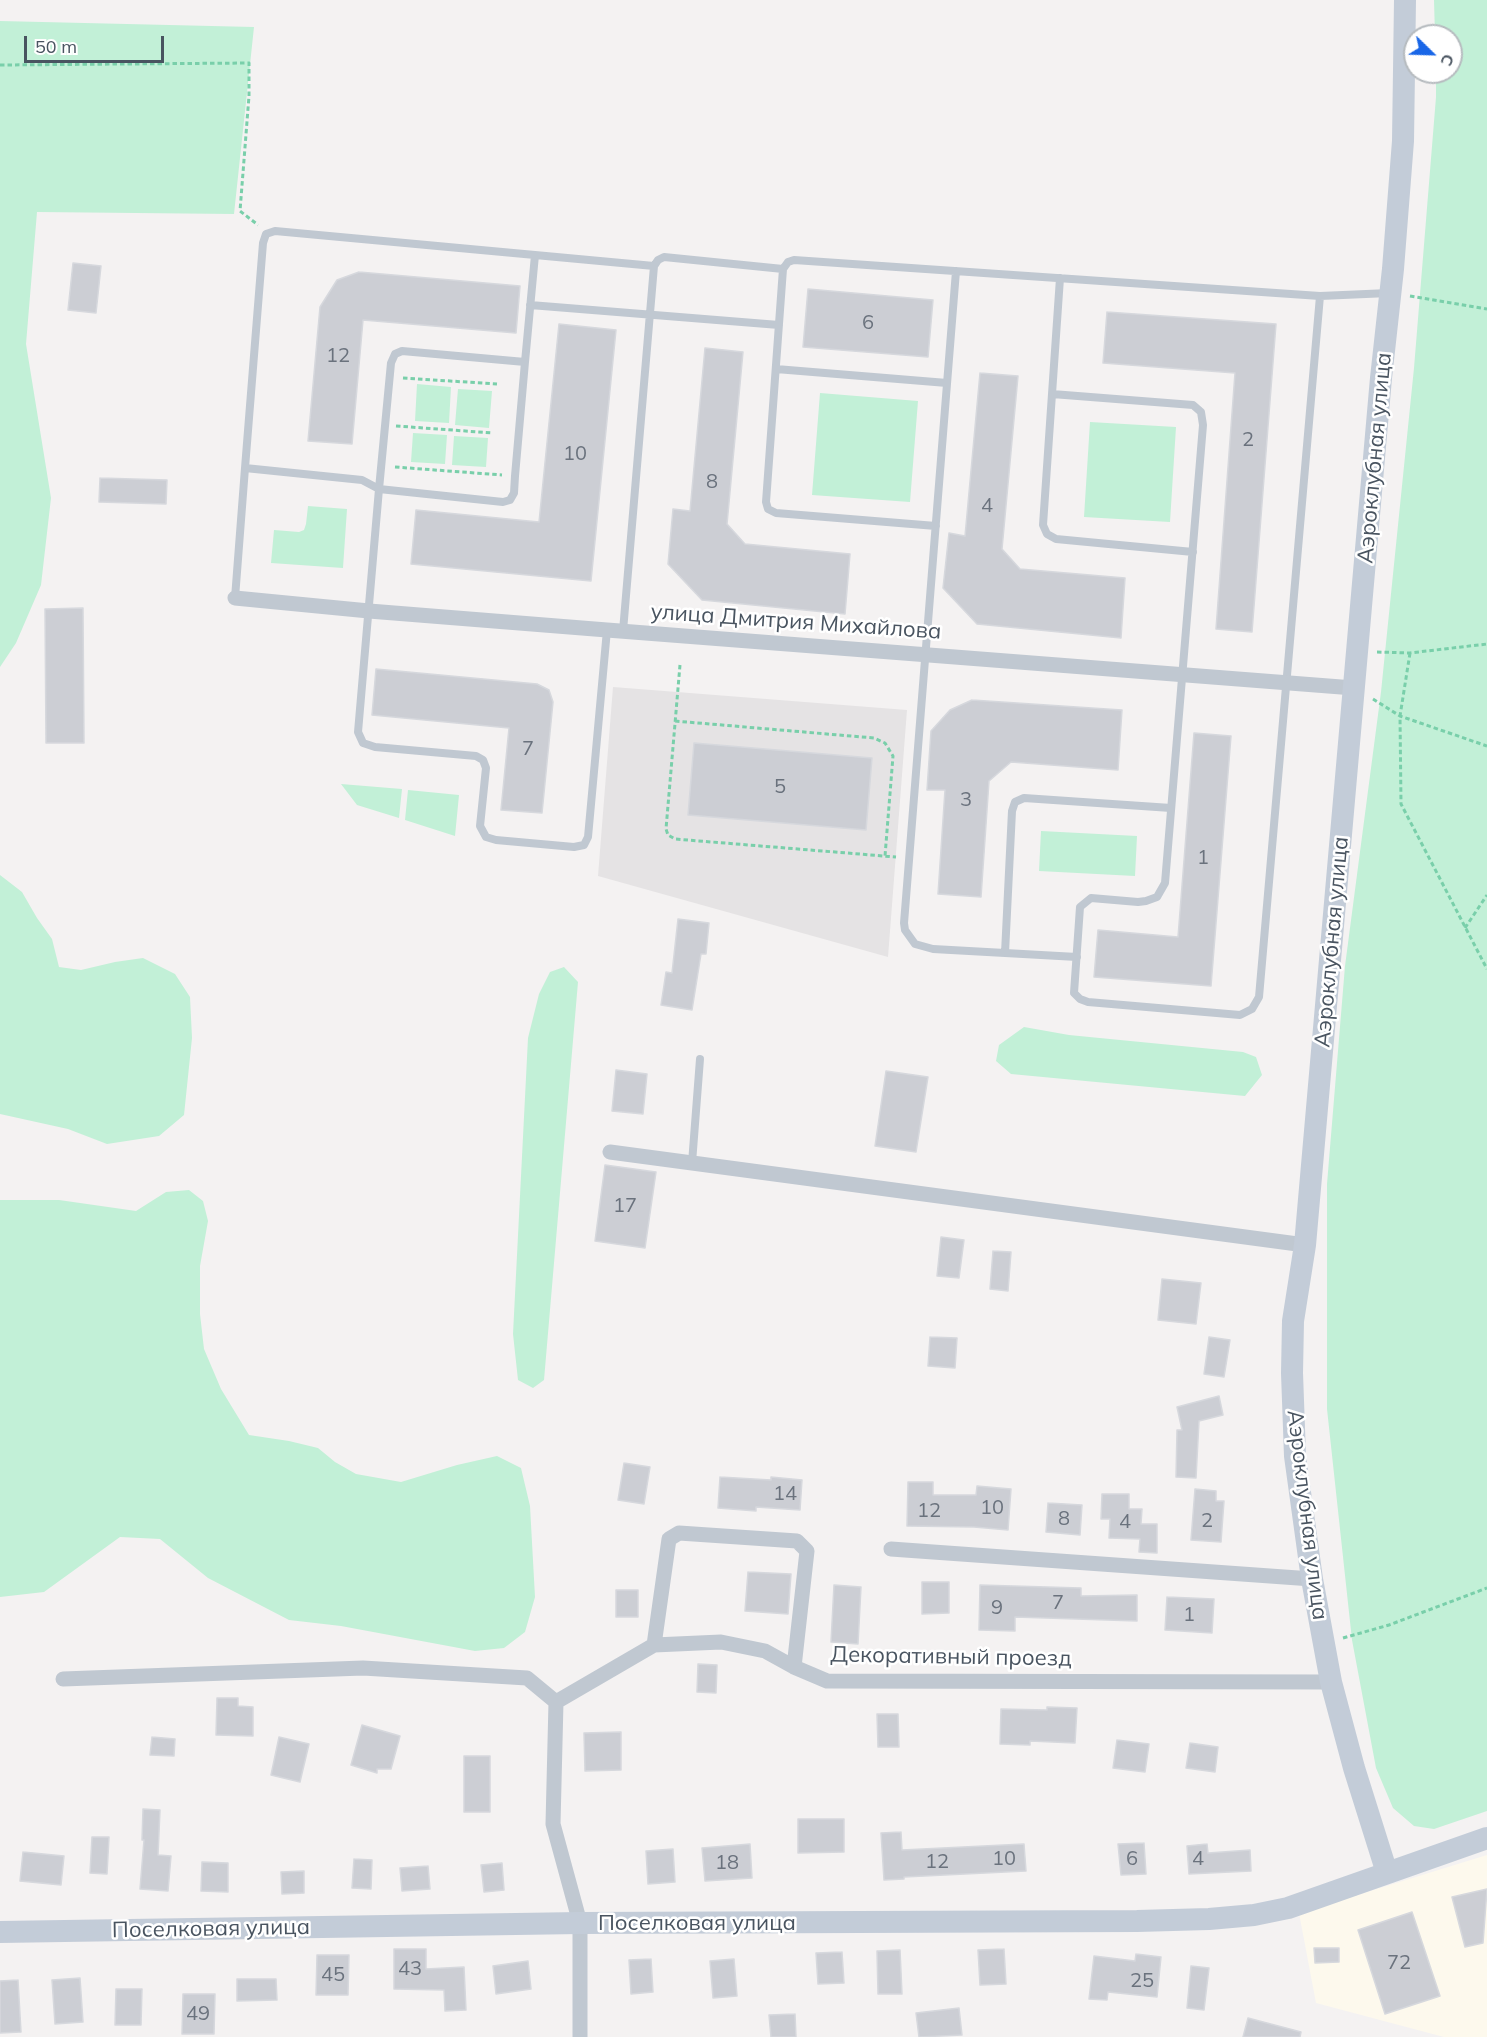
<!DOCTYPE html>
<meta charset="utf-8">
<style>
body{margin:0}
#map{position:relative;width:1487px;height:2037px;overflow:hidden;background:#f4f2f2;font-family:Mulish,sans-serif}
canvas{display:block}
.north{position:absolute;left:1403px;top:24px;width:60px;height:60px;box-sizing:border-box;background:#fff;border:2px solid #b6bbbf;border-radius:50%;rotate:113deg;font-size:16px;font-weight:700;line-height:24px;text-align:center;color:#495460}
.north::after{content:'';display:block;margin:auto;width:21px;height:27px;background:#1966e7;clip-path:polygon(50% 0,100% 100%,50% 72%,0 100%)}
.scale{position:absolute;left:24px;top:36px;width:140px;height:27px;box-sizing:border-box;border:3px solid #495460;border-top:0;padding-left:8px;font-size:18px;line-height:21px;white-space:nowrap;color:#495460;-webkit-text-stroke:4px #fff;paint-order:stroke}
</style>
<div id="map">
<canvas width="1487" height="2037"></canvas>
<div class="north">С</div>
<div class="scale">50 m</div>
</div>
<script>
const ctx = document.querySelector('canvas').getContext('2d');
ctx.lineJoin = 'round';
function paint(path, color) { ctx.fillStyle = color; ctx.fill(path, 'evenodd'); }
const toPath = rows => new Path2D(rows.map(r => 'M' + r).join(''));
function trace(path, color, width, dash) { ctx.strokeStyle = color; ctx.lineWidth = width; ctx.lineCap = dash ? 'butt' : 'round'; ctx.setLineDash(dash || []); ctx.stroke(path); }
function drawText(font, color, halo, rows, align = 'center') {
  ctx.font = font + ' Mulish,sans-serif'; ctx.lineWidth = 5; ctx.setLineDash([]); ctx.textBaseline = 'middle'; ctx.strokeStyle = halo; ctx.fillStyle = color; for (const [text, x, y, turn = 0] of rows) {
    ctx.save(); ctx.translate(x, y); ctx.rotate((+turn || 0) * Math.PI / 180); ctx.textAlign = isNaN(turn) ? turn : align; if (halo) ctx.strokeText(text, 0, 0); ctx.fillText(text, 0, 0); ctx.restore();
  }
}
paint(toPath([
 [1487,1855,1487,2037,1444,2037,1316,2003,1299,1913]
]), '#fdf9ed');
paint(toPath([
 [613,687,907,710,888,957,598,876]
]), '#e5e3e4');
paint(toPath([
 [1434,0,1487,0,1487,1811,1434,1829,1414,1826,1393,1808,1376,1768,1352,1640,1327,1409,1327,1184,1345,966,1381,692,1414,368,1436,97,1436,72,1451,72,1451,36,1435,36],
 [0,21,254,27,234,214,37,212,26,344,51,498,41,585,16,643,0,667],
 [417,384,451,387,449,423,415,421],
 [458,389,492,391,489,428,455,425],
 [820,393,918,401,910,502,812,495],
 [1090,422,1176,427,1170,522,1084,517],
 [413,433,447,435,445,464,411,462],
 [454,436,488,438,486,467,452,465],
 [308,506,347,509,343,568,271,563,274,530,299,532,304,530,306,524],
 [341,784,402,789,399,818,357,805],
 [408,790,459,795,455,836,405,820],
 [1041,831,1137,836,1135,876,1039,871],
 [0,875,22,892,37,918,52,939,59,967,81,970,115,962,143,958,175,974,190,997,192,1038,184,1115,159,1136,107,1144,68,1129,0,1114],
 [564,967,578,982,544,1380,533,1388,518,1380,513,1334,528,1038,539,994,550,972],
 [1024,1027,1069,1035,1243,1052,1256,1057,1262,1075,1245,1096,1011,1074,996,1061,999,1045],
 [189,1190,203,1201,208,1221,200,1266,200,1314,204,1349,221,1389,249,1435,289,1441,318,1448,335,1462,356,1474,401,1482,457,1465,497,1456,521,1468,530,1506,535,1597,525,1632,504,1648,475,1651,341,1626,289,1620,208,1578,160,1539,120,1537,44,1592,0,1597,0,1200,59,1200,136,1211,166,1192]
]), '#c2f0d7');
const building = toPath([
 [73,263,101,266,96,313,68,310,73,263],
 [359,272,520,286,516,333,363,320,352,444,308,441,320,307,337,280,359,272],
 [808,289,933,300,928,357,803,347,808,289],
 [1107,312,1276,324,1252,632,1216,629,1235,373,1103,363,1107,312],
 [559,324,616,330,591,581,411,564,416,510,539,522,559,324],
 [705,348,743,352,727,524,745,544,850,554,845,614,702,600,668,564,673,509,690,511,705,348],
 [980,373,1018,376,1002,549,1020,569,1125,578,1121,638,977,624,943,588,949,533,965,536,980,373],
 [100,478,167,480,166,504,99,502,100,478],
 [83,608,84,743,46,743,45,609,83,608],
 [376,669,537,684,549,690,553,702,542,813,501,810,509,728,372,715,376,669],
 [972,700,1122,710,1118,770,1011,762,989,781,981,897,938,894,945,790,927,790,931,731,950,710,972,700],
 [1194,733,1231,736,1211,986,1094,977,1098,930,1178,937,1194,733],
 [694,743,872,758,866,830,688,815,694,743],
 [678,919,709,923,706,954,701,954,692,1010,661,1005,666,972,672,973,678,919],
 [616,1070,647,1074,643,1114,612,1111,616,1070],
 [886,1071,928,1077,916,1152,875,1146,886,1071],
 [605,1165,656,1172,645,1248,595,1241,605,1165],
 [941,1237,964,1240,959,1278,937,1276,941,1237],
 [993,1251,1011,1252,1008,1291,990,1289,993,1251],
 [1162,1279,1201,1283,1196,1324,1158,1320,1162,1279],
 [930,1337,957,1338,955,1368,928,1366,930,1337],
 [1209,1337,1230,1340,1224,1377,1204,1374,1209,1337],
 [1219,1396,1223,1415,1199,1421,1196,1478,1176,1477,1177,1430,1182,1430,1177,1407,1219,1396],
 [624,1463,650,1467,644,1504,618,1500,624,1463],
 [720,1477,771,1480,771,1477,802,1480,800,1510,756,1507,756,1511,718,1508,720,1477],
 [908,1482,933,1482,933,1495,976,1495,977,1486,1011,1489,1008,1530,974,1527,907,1526,908,1482],
 [1195,1489,1216,1491,1216,1501,1224,1501,1221,1542,1191,1540,1195,1489],
 [1102,1494,1129,1494,1129,1509,1142,1509,1141,1524,1157,1524,1157,1553,1139,1552,1140,1539,1109,1538,1110,1519,1101,1519,1102,1494],
 [1048,1503,1082,1505,1080,1535,1046,1532,1048,1503],
 [748,1572,791,1574,788,1614,745,1611,748,1572],
 [922,1582,949,1582,949,1613,922,1614,922,1582],
 [834,1585,861,1587,858,1644,831,1642,834,1585],
 [980,1585,1081,1588,1081,1596,1137,1595,1137,1621,1015,1617,1015,1631,979,1630,980,1585],
 [616,1590,638,1590,638,1617,616,1617,616,1590],
 [1167,1597,1214,1599,1212,1633,1165,1630,1167,1597],
 [698,1664,717,1665,716,1693,697,1692,698,1664],
 [217,1698,238,1698,238,1706,253,1707,253,1736,216,1735,217,1698],
 [1047,1707,1077,1708,1075,1743,1030,1741,1030,1745,1000,1744,1001,1709,1047,1710,1047,1707],
 [877,1714,898,1714,899,1747,878,1747,877,1714],
 [362,1725,400,1736,391,1769,377,1769,377,1773,351,1765,362,1725],
 [621,1732,621,1770,585,1771,584,1733,621,1732],
 [152,1737,175,1739,174,1756,150,1755,152,1737],
 [279,1737,309,1744,300,1782,271,1775,279,1737],
 [1117,1740,1149,1744,1145,1772,1113,1768,1117,1740],
 [1190,1743,1218,1747,1215,1772,1186,1768,1190,1743],
 [464,1756,490,1756,490,1812,464,1812,464,1756],
 [143,1809,160,1810,158,1855,171,1856,168,1891,140,1889,144,1840,142,1840,143,1809],
 [798,1819,844,1819,844,1852,798,1853,798,1819],
 [901,1832,902,1850,1024,1844,1026,1871,904,1877,904,1879,884,1880,881,1833,901,1832],
 [92,1837,109,1837,107,1874,90,1873,92,1837],
 [1144,1843,1146,1874,1121,1875,1118,1844,1144,1843],
 [750,1844,752,1878,705,1881,702,1848,750,1844],
 [1207,1844,1208,1853,1250,1850,1251,1871,1189,1874,1187,1846,1207,1844],
 [673,1849,675,1882,648,1884,646,1851,673,1849],
 [23,1852,64,1856,61,1885,20,1881,23,1852],
 [354,1859,372,1860,371,1889,352,1888,354,1859],
 [202,1862,228,1863,228,1892,201,1891,202,1862],
 [502,1863,504,1890,484,1892,481,1865,502,1863],
 [428,1866,430,1889,402,1891,400,1868,428,1866],
 [304,1871,304,1893,282,1894,281,1872,304,1871],
 [1487,1889,1483,1943,1465,1947,1452,1897,1487,1889],
 [1412,1912,1440,1996,1385,2014,1358,1930,1412,1912],
 [1314,1948,1339,1948,1339,1962,1315,1963,1314,1948],
 [394,1949,426,1949,426,1969,464,1967,466,2010,445,2011,444,1990,394,1989,394,1949],
 [1004,1949,1006,1984,980,1985,978,1950,1004,1949],
 [900,1950,902,1994,878,1994,877,1951,900,1950],
 [842,1952,844,1983,818,1984,816,1953,842,1952],
 [1136,1954,1161,1957,1157,1997,1108,1992,1107,2000,1089,1999,1094,1956,1135,1961,1136,1954],
 [317,1955,349,1955,348,1995,316,1995,317,1955],
 [651,1959,653,1992,631,1994,629,1960,651,1959],
 [734,1959,737,1996,713,1998,710,1961,734,1959],
 [528,1961,531,1989,496,1994,493,1966,528,1961],
 [1191,1966,1209,1968,1204,2010,1187,2008,1191,1966],
 [80,1978,83,2022,55,2024,52,1980,80,1978],
 [237,1979,276,1979,277,2000,237,2001,237,1979],
 [18,1980,21,2032,0,2033,0,1981,18,1980],
 [116,1989,142,1989,141,2025,115,2025,116,1989],
 [183,1994,215,1994,214,2034,182,2034,183,1994],
 [959,2008,962,2035,919,2037,916,2013,959,2008],
 [795,2014,796,2037,771,2037,769,2015,795,2014],
 [1248,2018,1301,2032,1300,2037,1243,2037,1248,2018]
]);
paint(building, '#ccced4');
trace(building, '#d6d8dd', 1.5);
trace(toPath([
 [0,65,249,63,249,96,240,211,258,225],
 [1410,296,1487,309],
 [403,378,497,384],
 [396,426,493,433],
 [395,467,502,475],
 [1377,652,1410,653,1487,644],
 [1410,653,1400,716,1401,804,1487,969],
 [680,665,666,829,668,835,675,839,896,857],
 [1373,699,1400,716,1487,746],
 [675,721,874,738,885,743,893,756,885,856],
 [1465,928,1487,895],
 [1343,1638,1389,1625,1487,1588]
]), '#79cfaa', 3, [4.5, 3]);
trace(toPath([
 [535,255,654,266],
 [956,271,904,923,905,930,915,944,933,949,1077,957],
 [1060,278,1052,394,1193,405,1201,412,1203,425,1165,883,1157,897,1146,901,1138,902,1091,898,1080,907,1074,993,1080,999,1088,1002,1240,1015,1252,1009,1259,997,1320,296],
 [530,305,779,325],
 [525,362,402,351,395,354,391,363,379,489,362,480,245,468,263,243,266,234,275,231,535,255,525,362,515,476,514,493,510,500,503,502,379,489,358,732,363,743,375,747,476,756,483,760,486,768,480,826,486,837,496,840,574,847,584,845,588,837,607,630],
 [776,369,947,383],
 [1052,394,1043,525,1047,534,1056,539,1193,552],
 [936,526,776,513,768,509,766,502,783,269,788,262,794,260,1320,296,1389,293],
 [235,598,245,468],
 [623,631,654,266,658,260,664,257,783,269],
 [1005,953,1012,811,1015,802,1024,798,1171,808],
 [692,1163,700,1059]
]), '#c0c8d1', 8);
trace(toPath([
 [235,598,369,611,607,630,1354,688],
 [610,1152,1305,1245],
 [891,1549,1312,1579],
 [654,1645,669,1539,679,1533,797,1541,807,1551,794,1667],
 [63,1679,363,1668,527,1678,556,1702],
 [556,1702,654,1645,721,1642,765,1651,794,1667,827,1681,1331,1682],
 [556,1702,553,1824,580,1923,580,2037]
]), '#c0c8d1', 15);
trace(toPath([
 [1387,1873,1354,1768,1331,1682,1312,1579,1295,1456,1292,1373,1293,1321,1305,1245,1381,378,1393,269,1403,141,1405,0],
 [0,1932,580,1923,1137,1921,1209,1919,1254,1915,1288,1908,1487,1838]
]), '#c3ccd8', 22);
drawText('20px', '#6a727d', null, [
 ["6",868,323],
 ["12",338,356],
 ["2",1248,440],
 ["10",575,454],
 ["8",712,482],
 ["4",987,506],
 ["7",528,749],
 ["5",780,787],
 ["3",966,800],
 ["1",1203,858],
 ["17",625,1206],
 ["14",785,1494],
 ["10",992,1508],
 ["12",929,1511],
 ["8",1064,1519],
 ["2",1207,1521],
 ["4",1125,1522],
 ["7",1058,1603],
 ["9",997,1608],
 ["1",1189,1615],
 ["10",1004,1859],
 ["6",1132,1859],
 ["4",1198,1859],
 ["12",937,1862],
 ["18",727,1863],
 ["72",1399,1963],
 ["43",410,1969],
 ["45",333,1975],
 ["25",1142,1981],
 ["49",198,2014]
]);
drawText('22px', '#495460', '#fff', [
 ["Аэроклубная улица",1375,458,-85],
 ["улица Дмитрия Михайлова",796,622,4],
 ["Аэроклубная улица",1332,942,-85],
 ["Аэроклубная улица",1307,1515,83],
 ["Декоративный проезд",951,1657,1],
 ["Поселковая улица",697,1923],
 ["Поселковая улица",211,1929,-1]
]);
</script>
